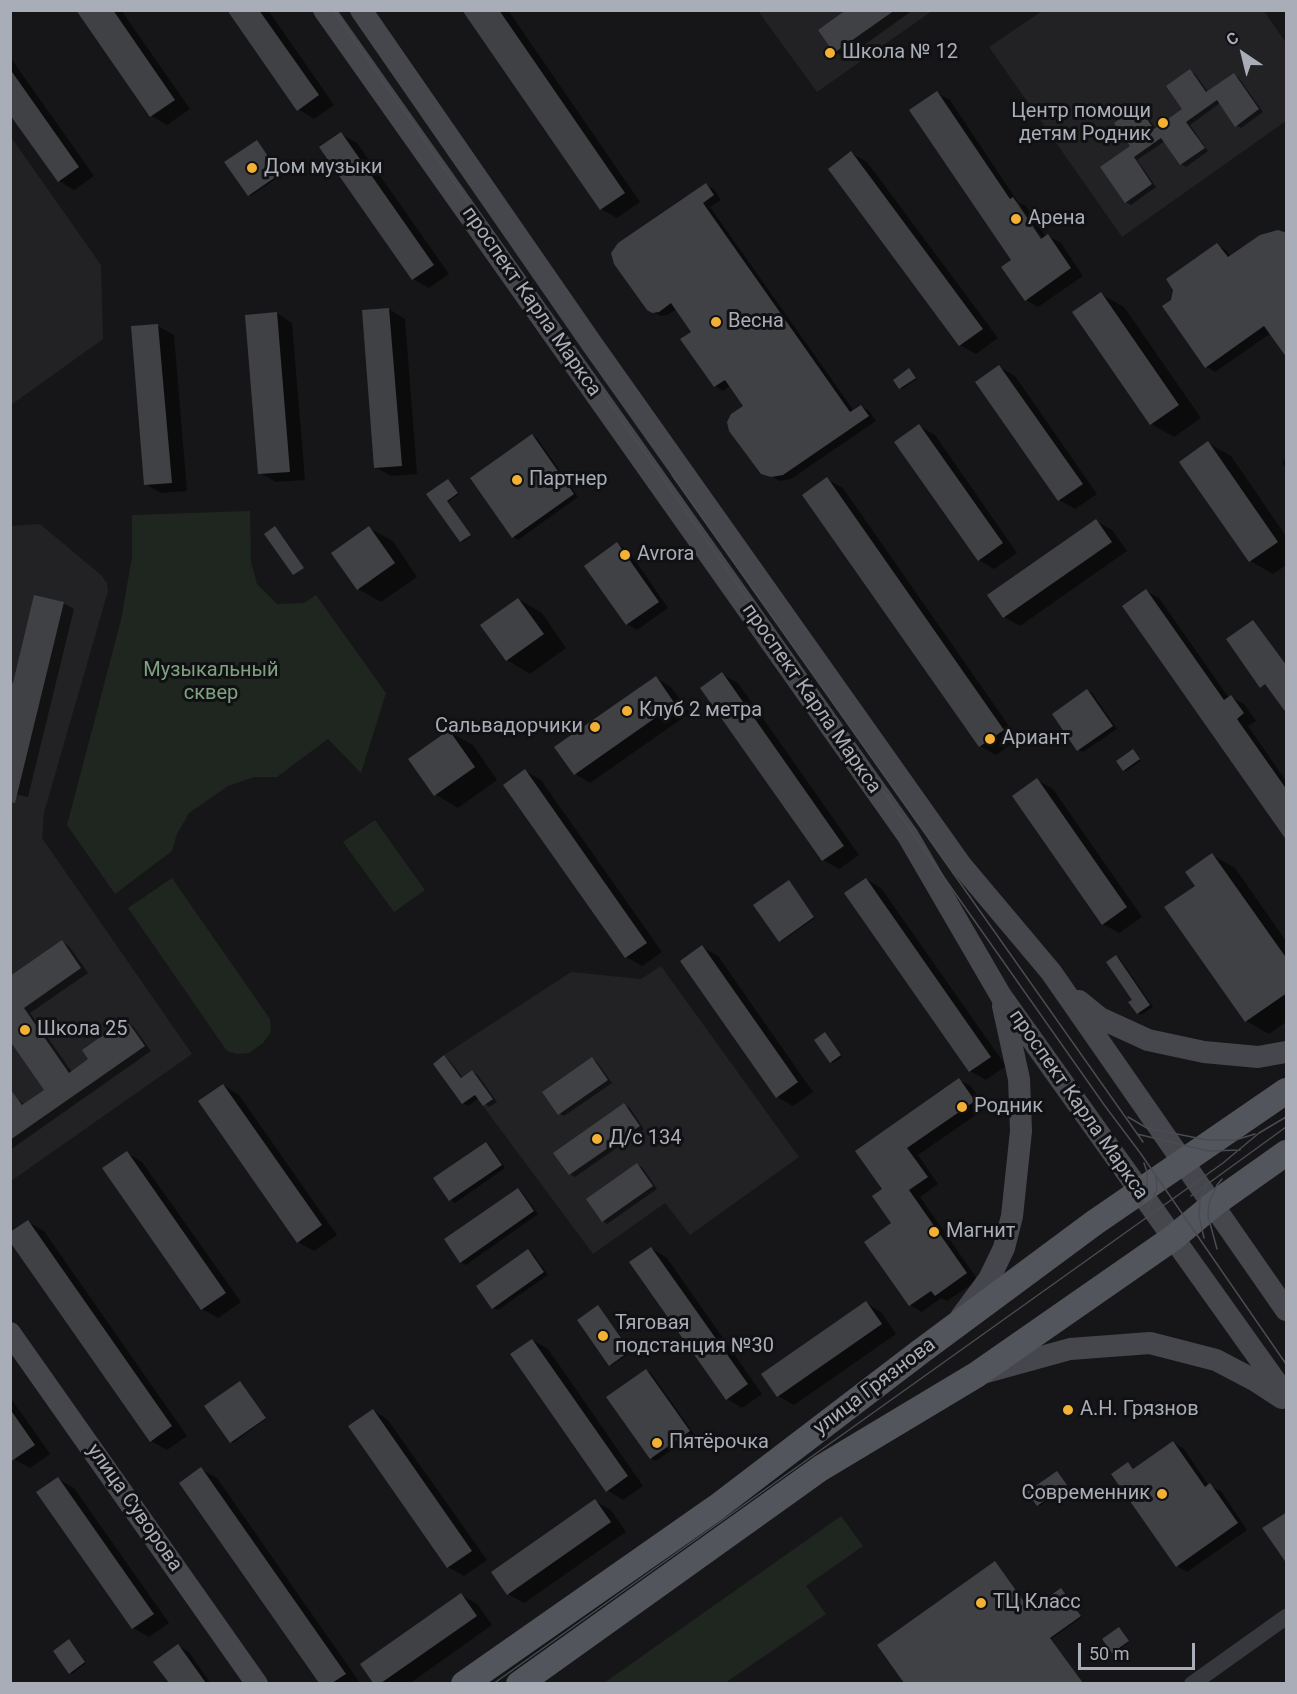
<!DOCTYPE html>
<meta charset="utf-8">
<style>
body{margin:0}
#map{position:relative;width:1297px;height:1694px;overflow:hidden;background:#161618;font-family:Roboto,sans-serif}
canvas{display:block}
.frame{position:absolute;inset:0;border:12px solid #a8adb8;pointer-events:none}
.north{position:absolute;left:1213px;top:24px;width:60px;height:60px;-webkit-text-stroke:4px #111113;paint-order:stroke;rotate:325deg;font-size:16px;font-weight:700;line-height:24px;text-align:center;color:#a8adb8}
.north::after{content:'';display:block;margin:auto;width:21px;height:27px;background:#a8adb8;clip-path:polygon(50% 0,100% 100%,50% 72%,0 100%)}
.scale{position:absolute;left:1078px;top:1643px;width:117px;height:27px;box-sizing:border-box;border:3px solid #a8adb8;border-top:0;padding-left:8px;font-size:18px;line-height:21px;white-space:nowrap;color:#a8adb8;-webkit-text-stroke:4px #111113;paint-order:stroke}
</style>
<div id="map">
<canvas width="1297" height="1694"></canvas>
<div class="frame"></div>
<div class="north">С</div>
<div class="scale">50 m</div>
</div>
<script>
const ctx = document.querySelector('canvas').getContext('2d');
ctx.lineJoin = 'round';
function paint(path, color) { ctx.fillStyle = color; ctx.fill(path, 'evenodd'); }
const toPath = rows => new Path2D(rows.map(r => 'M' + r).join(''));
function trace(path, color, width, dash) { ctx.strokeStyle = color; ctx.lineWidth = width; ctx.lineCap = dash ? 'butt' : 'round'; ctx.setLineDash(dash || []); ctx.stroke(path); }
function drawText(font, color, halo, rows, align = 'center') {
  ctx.font = font + ' Roboto,sans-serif'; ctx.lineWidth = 6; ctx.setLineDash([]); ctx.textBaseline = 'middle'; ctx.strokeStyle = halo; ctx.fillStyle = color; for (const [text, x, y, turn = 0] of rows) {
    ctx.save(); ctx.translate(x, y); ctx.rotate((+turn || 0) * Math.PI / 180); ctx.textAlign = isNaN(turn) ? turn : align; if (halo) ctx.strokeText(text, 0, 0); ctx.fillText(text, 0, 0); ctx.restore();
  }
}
paint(toPath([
 [758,11,932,11,817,92],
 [1042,11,1264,11,1286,43,1286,121,1122,237,989,47],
 [11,137,101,265,103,339,11,405],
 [40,524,101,575,107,583,108,591,44,813,42,838,192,1054,11,1181,10,526],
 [661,966,799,1157,690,1235,665,1203,593,1254,483,1106,493,1098,472,1070,461,1078,444,1055,571,972,641,979]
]), '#222225');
paint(toPath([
 [250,511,251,562,257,584,277,604,304,603,316,595,386,693,361,773,328,739,277,777,254,777,228,786,189,813,177,834,172,851,115,894,67,825,121,620,132,557,132,515],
 [375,820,425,890,394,912,343,842],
 [172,878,270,1019,271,1032,263,1043,249,1053,237,1054,227,1051,128,908],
 [841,1516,863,1546,806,1586,826,1614,725,1683,604,1683]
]), '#1e261f');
paint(toPath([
 [78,10,121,10,190,109,167,125,152,116],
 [229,10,268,10,334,105,314,119,298,109],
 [464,10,508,10,640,202,617,218,601,209],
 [849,10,913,10,846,58,835,52],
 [10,57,94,176,74,190,59,181,10,113],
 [1190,71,1195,74,1208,92,1234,75,1238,77,1263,112,1241,128,1236,125,1220,103,1190,125,1208,151,1186,167,1181,164,1165,141,1137,160,1156,187,1131,205,1126,202,1102,167,1132,146,1138,107,1143,110,1156,129,1184,109],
 [937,93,950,100,1018,202,1026,206,1046,237,1048,236,1061,243,1083,276,1038,307,1026,300,1013,260],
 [1014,202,1018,202,1046,244,1044,246],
 [341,134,357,143,449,274,429,288,413,279],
 [257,141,281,175,251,196,249,195],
 [851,153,867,162,998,338,976,354,960,345,830,169],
 [706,185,714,189,721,200,710,207,854,411,861,406,869,411,876,421,791,479,780,481,762,472,746,407,731,385,723,391,715,386,693,332,677,309,667,315,661,316,648,309],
 [1217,245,1226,250,1231,257,1271,333,1215,372,1207,367,1172,301],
 [1101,294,1124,307,1201,418,1174,437,1151,424],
 [389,309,405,319,417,474,391,476,375,467],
 [277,313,292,323,305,480,276,482,260,473],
 [158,326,174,335,187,491,161,493,145,484],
 [999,367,1015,376,1097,494,1075,509,1059,500],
 [909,370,917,379,902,389,895,380],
 [919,426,935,435,1017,553,994,569,979,560],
 [532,436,537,438,578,497,518,540,513,537],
 [1208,443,1231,456,1286,536,1286,565,1273,574,1250,561],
 [1286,459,1286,469,1282,462],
 [827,479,843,488,1018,739,996,755,980,746],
 [450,482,459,494,448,502,471,536,463,542,428,495],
 [1096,521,1112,530,1127,551,1020,626,1004,617],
 [369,528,393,541,417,577,381,602,358,589],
 [617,544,628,550,668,608,637,630,627,624],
 [1146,591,1159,598,1229,698,1231,697,1244,704,1256,721,1248,726,1286,781,1286,836],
 [518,599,542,613,566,648,530,674,507,660],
 [63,603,74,609,28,797,10,793,14,685],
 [722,674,738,683,859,855,839,869,823,860],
 [656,678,671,687,690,713,590,783,575,774],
 [1087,691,1092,693,1117,729,1083,752,1078,749],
 [449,732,473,745,497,780,458,808,435,794],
 [1135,752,1141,761,1126,771,1124,770],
 [525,771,541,780,662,952,642,966,626,957],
 [1037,780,1053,789,1142,917,1119,933,1103,924],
 [1212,855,1235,868,1286,941,1286,1022,1269,1034,1246,1021,1197,886],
 [866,879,881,888,1006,1066,986,1080,970,1071],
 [790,883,815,918,782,941,780,940],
 [62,942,69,946,88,973,30,1013,72,1072,90,1059,126,1021,133,1026,151,1051,10,1150,10,1102,16,1098,25,1105,46,1090,10,978],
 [702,947,718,956,813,1092,793,1106,777,1097],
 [1116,957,1120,959,1153,1007,1141,1015,1138,1013],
 [827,1035,842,1057,833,1063,831,1062],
 [445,1057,449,1060,463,1078,472,1072,477,1074,497,1102,489,1107,479,1098,468,1106,463,1103],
 [592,1059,597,1062,612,1083,564,1116,560,1114],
 [959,1080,971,1086,986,1108,918,1155,938,1184,920,1197,978,1280,947,1301,941,1298,922,1312,910,1305,884,1190,857,1151],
 [223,1085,239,1095,337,1235,314,1251,298,1242],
 [624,1105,629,1107,644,1129,575,1177,570,1174],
 [486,1144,490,1146,505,1168,455,1203,451,1200,436,1179],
 [127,1153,142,1162,241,1302,218,1318,202,1309],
 [637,1165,642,1167,657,1189,607,1224,603,1221],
 [518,1189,522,1192,538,1214,466,1265,461,1262],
 [28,1222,44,1231,187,1436,167,1450,151,1441],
 [651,1248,667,1258,762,1394,742,1408,727,1399],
 [528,1251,533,1254,548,1275,498,1310,493,1308],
 [866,1303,881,1312,896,1334,794,1405,778,1396,763,1375],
 [600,1308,631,1352,611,1366,610,1365],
 [532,1340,548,1349,643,1486,623,1500,607,1490],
 [646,1371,651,1373,694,1434,656,1461,651,1458],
 [242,1384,266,1419,233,1443,231,1442],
 [10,1397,50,1454,30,1468,14,1459,10,1453],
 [373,1410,388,1420,487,1560,464,1576,448,1567],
 [1174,1443,1184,1449,1209,1486,1221,1491,1247,1530,1187,1572,1177,1566,1128,1464,1136,1469],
 [201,1469,217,1478,360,1683,321,1684,181,1483],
 [1057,1473,1068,1486,1040,1506,1038,1505],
 [58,1479,74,1488,169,1623,149,1637,133,1628],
 [595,1501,611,1510,626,1532,524,1603,508,1594],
 [997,1564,1031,1611,1061,1590,1063,1591,1082,1617,1051,1639,1083,1684,906,1684,879,1645],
 [461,1595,477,1604,492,1625,409,1684,375,1684,362,1665],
 [1121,1630,1129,1642,1115,1653,1113,1652],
 [71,1642,86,1663,72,1674,70,1673],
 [178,1646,189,1652,211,1684,171,1684,156,1662]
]), '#0007');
paint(toPath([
 [76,10,113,10,175,100,150,117],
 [227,10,259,10,319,95,297,111],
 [462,10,499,10,625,193,600,210],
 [846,10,895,10,834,53,818,30],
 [10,69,79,167,58,182,10,115],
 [1190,69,1206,92,1234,73,1259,109,1235,127,1217,100,1186,122,1205,148,1180,165,1161,138,1134,157,1152,184,1125,203,1100,167,1130,146,1114,123,1138,106,1154,129,1182,109,1166,86],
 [937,91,1010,199,1013,197,1041,239,1048,234,1071,268,1025,301,1001,267,1011,260,909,110],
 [341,132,434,265,412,280,319,147],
 [257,140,280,174,248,196,224,162],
 [851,151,983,329,959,346,828,169],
 [706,183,714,195,703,203,850,412,861,405,869,416,783,475,771,477,761,474,729,431,727,422,731,414,743,406,725,380,714,387,680,339,691,332,671,303,659,312,652,313,647,310,614,264,611,253,618,243],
 [1278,230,1287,233,1287,358,1264,326,1205,368,1162,306,1171,300,1173,290,1166,279,1217,243,1228,257,1260,235],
 [1101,292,1179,405,1150,425,1072,312],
 [389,308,402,466,374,468,362,310],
 [277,312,290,472,258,474,245,315],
 [158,324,172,483,144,485,131,326],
 [999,365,1083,484,1058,501,975,382],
 [909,368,916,378,899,389,893,380],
 [919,424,1003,543,978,561,894,442],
 [532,434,574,494,512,538,470,478],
 [1208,441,1278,542,1249,562,1179,462],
 [827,477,1004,730,979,747,802,495],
 [448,479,458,493,447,501,471,535,460,542,426,494],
 [1096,519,1112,542,1003,618,987,595],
 [275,526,304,568,293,575,264,534],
 [369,526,395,563,357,590,331,553],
 [617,542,659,602,626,625,584,566],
 [1146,589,1224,700,1231,695,1244,713,1237,719,1287,790,1287,841,1122,606],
 [34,595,64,602,15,803,10,802,10,683,13,683],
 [518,598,544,634,506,661,480,625],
 [1253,620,1287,666,1287,714,1265,684,1260,688,1226,639],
 [722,672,844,846,822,861,700,688],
 [656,676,675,704,574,775,554,747],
 [1087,689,1113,726,1077,751,1052,714],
 [449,730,475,767,434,796,408,759],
 [1133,749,1140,759,1123,771,1116,761],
 [525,769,647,943,625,958,503,785],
 [1037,778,1127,907,1102,925,1012,796],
 [1212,853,1287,959,1287,993,1245,1022,1164,907,1195,886,1185,872],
 [866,878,991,1057,969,1072,844,893],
 [789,880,814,917,779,942,753,905],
 [62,940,81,968,24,1008,69,1073,88,1059,82,1050,126,1019,145,1046,10,1140,10,1089,22,1105,44,1090,10,1041,10,976],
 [702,945,798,1082,776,1098,680,961],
 [1116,955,1150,1005,1137,1014,1128,1002,1132,1000,1106,962],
 [825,1032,841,1055,830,1063,814,1040],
 [444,1055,461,1078,472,1070,493,1099,483,1106,475,1095,462,1104,433,1064],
 [592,1057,608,1080,558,1115,542,1092],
 [959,1078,975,1101,907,1148,928,1177,909,1190,967,1273,935,1296,931,1291,909,1306,864,1242,891,1223,872,1196,882,1189,855,1151],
 [223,1084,322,1225,297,1243,198,1101],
 [624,1103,640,1126,569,1175,553,1153],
 [486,1142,502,1165,449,1201,433,1178],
 [127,1151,226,1293,201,1310,102,1168],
 [637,1163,653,1186,602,1222,586,1199],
 [518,1188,534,1211,460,1263,444,1239],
 [28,1220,172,1426,150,1442,10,1242,10,1232],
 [651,1247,748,1384,726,1400,629,1262],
 [528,1249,544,1272,492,1309,476,1286],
 [866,1301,882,1324,777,1397,761,1374],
 [598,1305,630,1351,609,1366,577,1320],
 [532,1339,628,1476,606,1492,510,1354],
 [646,1369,690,1431,650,1459,606,1397],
 [240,1381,266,1418,230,1443,204,1406],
 [10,1409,35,1445,10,1462],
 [373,1409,472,1551,447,1568,348,1426],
 [1173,1441,1205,1487,1210,1483,1238,1523,1176,1567,1111,1474,1128,1462,1133,1469],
 [201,1467,346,1674,332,1683,319,1683,179,1483],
 [1057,1471,1067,1485,1037,1506,1027,1492],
 [58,1477,154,1614,132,1629,36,1492],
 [595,1499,611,1522,507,1595,491,1572],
 [1287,1512,1287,1564,1262,1528],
 [995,1561,1030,1610,1061,1588,1081,1616,1050,1638,1083,1683,904,1683,877,1645],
 [461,1593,477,1616,381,1683,373,1683,360,1664],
 [1119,1627,1129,1641,1112,1653,1102,1639],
 [69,1639,85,1662,69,1674,53,1651],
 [178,1644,206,1683,169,1683,153,1662]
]), '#404145');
trace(toPath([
 [1192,1684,1286,1617]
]), '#37383d', 16);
trace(toPath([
 [324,10,908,836,1001,996,1286,1396],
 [361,10,592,344,961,865,1051,972,1286,1310],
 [1079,1001,1100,1018,1148,1040,1204,1052,1258,1057,1286,1052],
 [961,1317,989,1279,1004,1248,1012,1216,1021,1131,1019,1079,1003,1006],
 [10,1333,257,1684],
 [983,1373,1070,1349,1150,1343,1216,1360,1256,1381,1282,1398]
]), '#45474d', 22);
trace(toPath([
 [464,1684,717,1507,920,1352,1094,1223,1286,1091],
 [519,1684,821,1468,976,1375,1173,1238,1214,1204,1286,1153]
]), '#53555c', 26);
trace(toPath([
 [333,10,1105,1106,1141,1154,1286,1364],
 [672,475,1143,1142],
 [1128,1117,1147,1128,1207,1140,1235,1140,1255,1134],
 [1137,1134,1208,1151,1240,1150],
 [1191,1196,1286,1127],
 [1140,1206,1147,1191,1147,1172,1144,1163],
 [1145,1215,1157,1189,1156,1176],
 [1204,1238,1199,1216,1200,1199,1207,1186],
 [1217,1249,1208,1216,1209,1203,1217,1185,1222,1179],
 [493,1684,1223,1163,1259,1133,1286,1117]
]), '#4a4c52', 1.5);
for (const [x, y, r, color] of [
 [830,53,6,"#f2b134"],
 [1163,123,6,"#f2b134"],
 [252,168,6,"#f2b134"],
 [1016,219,6,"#f2b134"],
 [716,322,6,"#f2b134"],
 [517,480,6,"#f2b134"],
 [625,555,6,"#f2b134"],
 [627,711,6,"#f2b134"],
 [595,727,6,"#f2b134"],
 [990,739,6,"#f2b134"],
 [25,1030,6,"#f2b134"],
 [962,1107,6,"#f2b134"],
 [597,1139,6,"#f2b134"],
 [934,1232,6,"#f2b134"],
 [603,1336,6,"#f2b134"],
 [1068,1410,6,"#f2b134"],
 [657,1443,6,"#f2b134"],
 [1162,1494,6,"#f2b134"],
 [981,1603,6,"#f2b134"]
]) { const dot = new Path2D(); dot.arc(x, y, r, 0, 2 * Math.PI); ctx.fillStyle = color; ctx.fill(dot); trace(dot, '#111113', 2); }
drawText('20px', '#a8adb8', '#111113', [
 ["Школа № 12",842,53],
 ["Центр помощи",1151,112,"right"],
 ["детям Родник",1151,135,"right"],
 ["Дом музыки",264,168],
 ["Арена",1028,219],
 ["Весна",728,322],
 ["Партнер",529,480],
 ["Avrora",637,555],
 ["Клуб 2 метра",639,711],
 ["Сальвадорчики",583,727,"right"],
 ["Ариант",1002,739],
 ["Школа 25",37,1030],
 ["Родник",974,1107],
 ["Д/с 134",609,1139],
 ["Магнит",946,1232],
 ["Тяговая",615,1324],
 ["подстанция №30",615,1347],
 ["А.Н. Грязнов",1080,1410],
 ["Пятёрочка",669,1443],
 ["Современник",1150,1494,"right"],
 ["ТЦ Класс",993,1603]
], 'left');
drawText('20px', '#a8adb8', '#111113', [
 ["проспект Карла Маркса",531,302,55],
 ["проспект Карла Маркса",811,699,55],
 ["проспект Карла Маркса",1078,1105,55],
 ["улица Грязнова",875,1387,-37],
 ["улица Суворова",134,1508,55]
]);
drawText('20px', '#7fa381', '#111113', [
 ["Музыкальный",211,671],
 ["сквер",211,694]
]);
</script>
